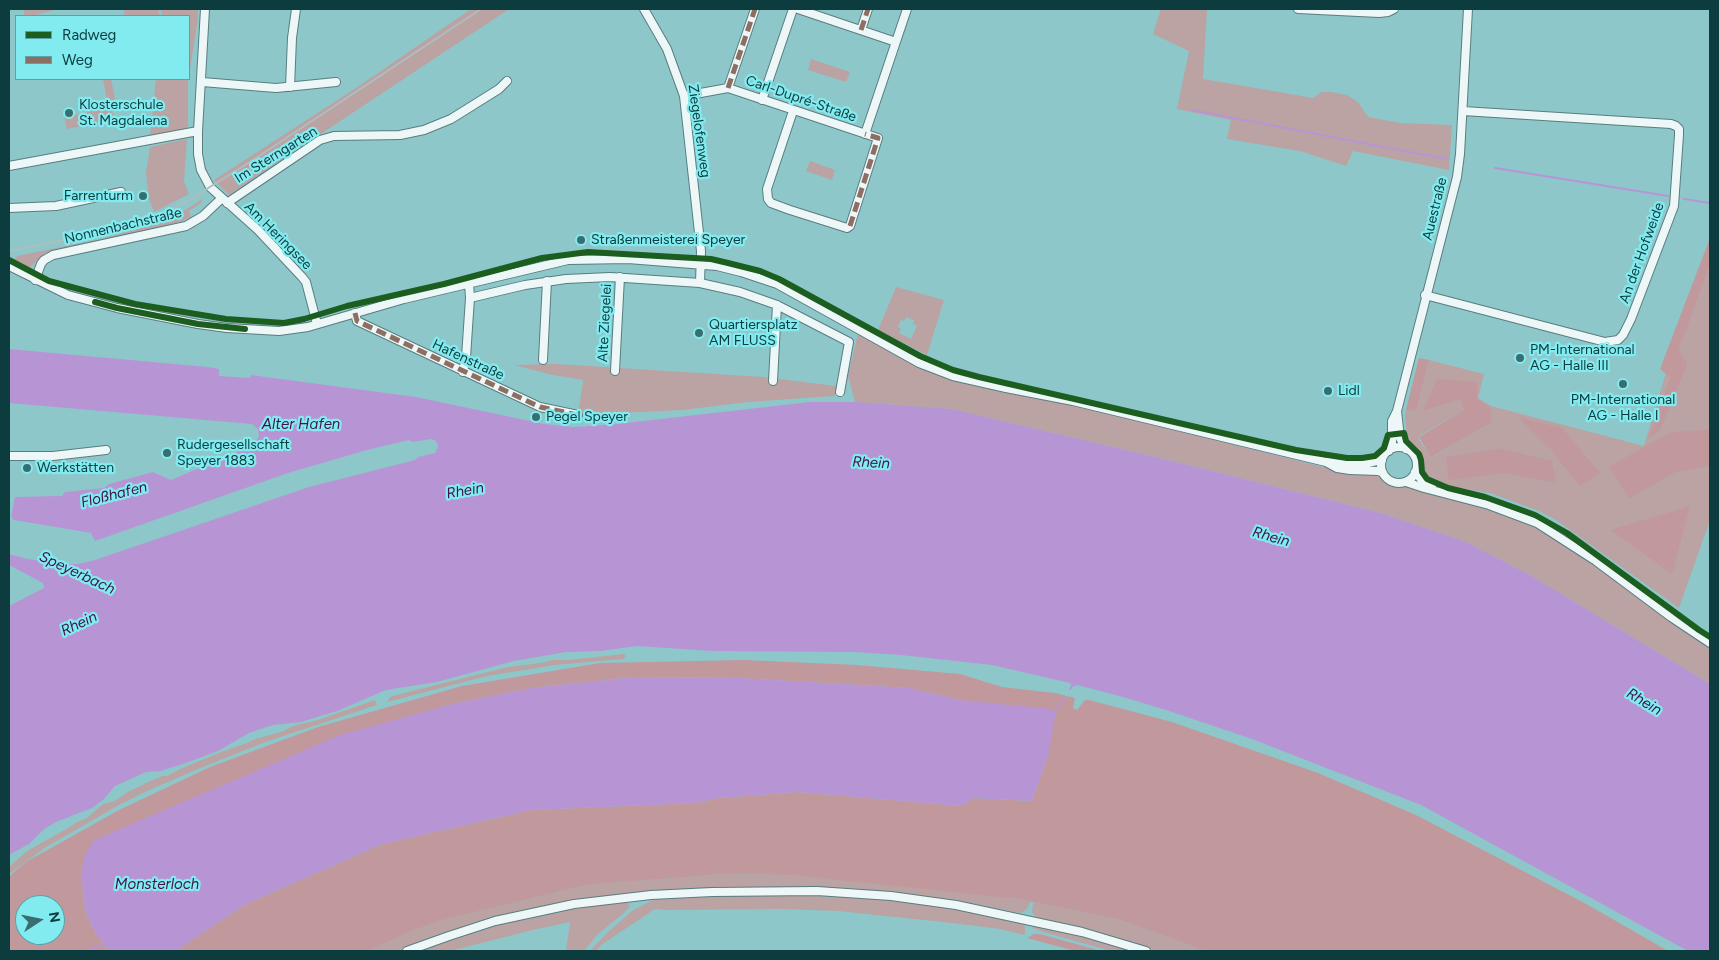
<!DOCTYPE html>
<meta charset="utf-8">
<style>
body{margin:0}
#map{position:relative;width:1719px;height:960px;overflow:hidden;background:#8ec7ca;font-family:Figtree,sans-serif}
canvas{display:block}
.frame{position:absolute;inset:0;border:10px solid #0d3c3e;pointer-events:none}
.legend{position:absolute;left:15px;top:15px;width:175px;height:65px;box-sizing:border-box;background:#82ebf0;border:1px solid #53a5a9;margin:0;padding:6px 9px;list-style:none;font-size:15px;color:#0d3c3e}
.legend li{display:flex;align-items:center;gap:10px;height:25px}
.legend b{width:25px;border:1px solid #53a5a9}
.north{position:absolute;left:15px;top:895px;width:50px;height:50px;box-sizing:border-box;background:#82ebf0;border:1px solid #53a5a9;border-radius:50%;rotate:79deg;font-size:14px;font-weight:700;line-height:20px;text-align:center;color:#0d3c3e}
.north::after{content:'';display:block;margin:auto;width:18px;height:22px;background:#3a6d6f;clip-path:polygon(50% 0,100% 100%,50% 72%,0 100%)}
</style>
<div id="map">
<canvas width="1719" height="960"></canvas>
<div class="frame"></div>
<ul class="legend">
<li><b style="height:6px;background:#1b5e20"></b>Radweg</li>
<li><b style="height:6px;background:#8d6e63"></b>Weg</li>
</ul>
<div class="north">N</div>
</div>
<script>
const ctx = document.querySelector('canvas').getContext('2d');
ctx.lineJoin = 'round';
function paint(path, color) { ctx.fillStyle = color; ctx.fill(path, 'evenodd'); }
const toPath = rows => new Path2D(rows.map(r => 'M' + r).join(''));
function trace(path, color, width, dash) { ctx.strokeStyle = color; ctx.lineWidth = width; ctx.lineCap = dash ? 'butt' : 'round'; ctx.setLineDash(dash || []); ctx.stroke(path); }
function drawText(font, color, halo, rows, align = 'center') {
  ctx.font = font + ' Figtree,sans-serif'; ctx.lineWidth = 4.5; ctx.setLineDash([]); ctx.textBaseline = 'middle'; ctx.strokeStyle = halo; ctx.fillStyle = color; for (const [text, x, y, turn = 0] of rows) {
    ctx.save(); ctx.translate(x, y); ctx.rotate((+turn || 0) * Math.PI / 180); ctx.textAlign = isNaN(turn) ? turn : align; if (halo) ctx.strokeText(text, 0, 0); ctx.fillText(text, 0, 0); ctx.restore();
  }
}
paint(toPath([
 [23,9,57,9,33,16,25,16],
 [123,9,158,9,160,16,125,16],
 [161,9,198,9,198,19,189,75,189,16,162,16],
 [471,9,509,9,229,195,214,180,356,88],
 [1161,9,1207,9,1203,79,1313,98,1322,92,1331,92,1347,95,1358,102,1368,117,1400,123,1452,125,1449,170,1353,151,1346,166,1300,151,1227,139,1231,120,1177,109,1189,51,1153,34],
 [811,59,850,72,846,82,808,70],
 [103,79,111,79,117,108,112,109,114,119,89,124,86,111,108,106],
 [156,79,188,79,188,128,150,136],
 [85,113,88,125,67,129,64,117],
 [187,139,184,181,189,194,154,212,149,199,146,172,150,147],
 [810,161,835,170,832,180,806,171],
 [202,199,201,203,189,211,191,217,185,220,138,234,45,253,30,267,26,267,14,260,17,256,101,239,152,225,179,214],
 [1710,265,1710,429,1671,432,1630,499,1674,473,1710,466,1710,520,1679,608,1556,520,1539,511,1490,493,1441,485,1426,474,1421,453,1407,438,1405,416,1406,410,1416,411,1429,360,1484,374,1478,398,1491,406,1644,446,1666,373,1670,376,1650,437,1660,431,1688,364,1679,350],
 [1478,385,1477,399,1490,407,1491,423,1434,456,1430,456,1419,440,1419,436,1464,410,1460,400,1426,410],
 [1519,417,1600,473,1552,451],
 [1499,448,1548,459,1553,483,1502,473,1446,457],
 [896,287,944,300,927,355,878,330],
 [906,317,914,320,913,324,917,326,911,339,899,333,901,329,898,327,901,320,904,321],
 [858,334,917,366,954,380,1073,405,1335,470,1377,473,1390,486,1399,488,1410,486,1476,503,1534,524,1564,543,1710,645,1710,684,1530,575,1466,542,1381,513,1172,461,952,409,855,402,848,376],
 [556,364,763,377,836,386,839,389,834,396,748,402,682,410,578,415,583,380,553,375,514,365],
 [624,654,626,656,623,659,555,665,487,676,387,702,390,697,400,694,508,667,541,663,552,660,569,660],
 [375,700,377,705,268,741,198,769,145,792,117,806,46,847,9,874,9,867,27,851,70,827,77,822,87,818,103,804,115,801,126,793,148,782,162,776,167,776,180,769,224,751,247,743,255,739,281,732,293,726,318,720],
 [722,874,793,875,862,881,983,894,1031,901,1027,909,1021,913,957,901,856,889,785,887,651,891,553,904,513,913,463,927,397,951,368,951,409,932,442,920,586,885],
 [753,895,862,897,960,909,1023,922,1025,927,1025,932,1024,935,1001,929,943,922,838,911,782,909,665,910,655,909,601,945,596,951,590,951,608,932,633,910,655,899,681,897],
 [620,901,627,902,630,906,624,913,598,934,584,951,566,951,570,922,533,930,450,951,426,951,427,948,431,946,498,925,583,906],
 [1033,902,1121,920,1206,951,1158,951,1038,918,1035,916,1032,912],
 [1033,924,1081,936,1135,951,1111,951,1043,932,1033,928]
]), '#bba2a3');
paint(toPath([
 [1710,238,1710,265,1679,350,1688,364,1660,431,1649,438,1670,377,1660,369],
 [1419,358,1429,360,1416,411,1406,410],
 [1437,379,1476,382,1478,385,1477,399,1490,407,1492,420,1491,423,1433,456,1430,456,1419,437,1464,410,1460,400,1426,410,1424,409],
 [1518,417,1562,428,1600,473,1580,486,1552,451],
 [1710,429,1710,466,1674,473,1630,499,1609,467,1671,432],
 [1499,448,1551,460,1556,479,1555,482,1553,483,1502,473,1449,480,1446,457],
 [1690,506,1672,574,1611,530],
 [745,660,857,665,960,674,1002,687,1055,693,1075,698,1073,708,1077,710,1085,700,1089,700,1172,722,1318,773,1416,815,1588,905,1668,951,1206,951,1121,920,1019,899,793,875,722,874,586,885,442,920,409,932,368,951,175,951,246,904,382,844,531,810,694,803,719,798,798,792,961,806,974,798,1032,801,1049,752,961,700,908,688,740,678,634,677,532,688,452,704,194,799,95,840,81,873,85,910,96,935,111,951,9,951,9,877,14,872,26,862,119,810,210,767,318,727,462,686,600,663],
 [25,905,55,905,55,935,25,935],
 [1034,934,1040,934,1101,951,1075,951,1027,938]
]), '#c1989c');
paint(toPath([
 [9,349,208,367,219,369,219,376,250,378,251,375,416,397,544,424,573,427,608,425,810,402,855,402,952,409,1172,461,1381,513,1466,542,1530,575,1710,684,1710,951,1688,951,1421,805,1252,739,1169,711,1123,697,1077,685,1073,687,1070,683,992,665,901,655,855,652,711,651,637,646,601,651,566,652,514,661,437,682,386,690,337,711,301,722,273,725,249,733,218,751,183,764,160,771,146,772,115,786,104,799,92,808,56,822,44,829,29,844,9,855,9,606,44,588,43,583,9,565,9,554,24,558,56,564,78,564,95,560,309,487,415,460,418,457,435,453,438,447,436,441,431,439,413,442,409,440,367,450,288,473,95,541,91,533,14,520,11,517,15,497,58,496,62,496,65,492,104,488,109,484,153,472,171,480,254,445,259,436,258,429,252,424,9,403],
 [634,677,740,678,909,688,961,700,1050,709,1056,711,1049,752,1032,801,974,798,961,806,798,792,719,798,694,803,531,810,382,844,246,904,175,951,111,951,96,935,85,910,81,873,85,855,94,840,340,735,452,704,532,688]
]), '#b795d5');
trace(toPath([
 [1192,110,1446,159],
 [1495,168,1668,196],
 [1684,199,1710,203],
 [1070,689,1072,686],
 [1056,711,1065,697],
 [86,951,106,944]
]), '#b795d5', 2);
const minor = toPath([
 [205,9,198,131,198,154,201,170,210,187,258,230,302,277,306,282,317,324],
 [644,9,667,49,684,96,701,251,700,283,740,292,777,305,849,342,840,392],
 [798,9,896,42],
 [1298,9,1379,13,1388,12,1394,9],
 [861,30,868,9],
 [202,82,276,88,336,82],
 [290,87,292,38,296,9],
 [728,88,755,9],
 [684,96,728,88,878,138,850,226,847,228,790,210,771,203,768,199,767,189,793,111],
 [762,100,793,9],
 [865,134,907,9],
 [9,166,198,131],
 [227,203,320,140,334,136,400,135,424,130,451,119,499,89,507,81],
 [9,208,56,206,121,192],
 [9,266,68,295,117,308,198,324,227,328,279,331,308,327,404,299,568,260,628,259,717,266,741,272,777,284,919,363,953,376,1006,388,1073,401,1326,462,1337,461,1362,464,1382,460],
 [35,280,41,264,44,260,53,255,186,226,203,216,222,198],
 [1425,295,1605,342,1618,340,1623,335,1631,319,1674,206,1679,135,1679,129,1676,126,1671,124,1463,111],
 [470,298,525,285,566,279,610,277,700,283],
 [355,313,357,321,540,407,578,415],
 [543,360,547,281],
 [615,371,620,277],
 [463,372,466,357,470,298,469,283],
 [773,381,777,305],
 [1397,411,1400,438,1406,449],
 '1381 465a18 18 0 1 1 36 0a18 18 0 1 1-36 0Z',
 [1389,451,1392,442,1392,421,1397,411,1457,177,1460,154,1468,9],
 [9,456,53,456,106,450],
 [1326,462,1337,468,1350,470,1378,471,1382,472],
 [1415,472,1422,480,1432,487],
 [1406,482,1424,488,1489,505,1537,523,1596,561,1671,617,1710,643],
 [407,951,449,936,495,921,574,904,651,895,712,892,817,891,891,896,956,905,1082,932,1146,951]
]);
trace(minor, '#597d7f', 10);
trace(minor, '#eef7f7', 8);
trace(toPath([
 [9,251,126,227,169,210,189,200,250,162,481,9]
]), '#adbebf', 2);
trace(toPath([
 [861,30,868,9],
 [728,88,755,9],
 [850,226,878,138,865,134],
 [355,313,357,321,540,407,578,415]
]), '#8d6e63', 5, [10, 5]);
trace(toPath([
 [9,260,49,281,135,304,226,319,284,323,304,319,347,306,444,284,542,258,588,252,711,259,728,263,760,271,779,279,920,356,953,370,979,377,1296,450,1347,458,1362,458,1375,456,1384,448,1388,435,1404,433,1406,441,1419,454,1421,460,1422,472,1427,479,1448,488,1485,497,1535,515,1567,533,1699,630,1710,637],
 [95,302,117,308,198,324,245,329]
]), '#1b5e20', 6);
for (const [x, y, r, color] of [
 [69,113,5,"#3a6d6f"],
 [143,196,5,"#3a6d6f"],
 [581,240,5,"#3a6d6f"],
 [699,333,5,"#3a6d6f"],
 [1520,358,5,"#3a6d6f"],
 [1623,384,5,"#3a6d6f"],
 [1328,391,5,"#3a6d6f"],
 [536,417,5,"#3a6d6f"],
 [167,453,5,"#3a6d6f"],
 [27,468,5,"#3a6d6f"]
]) { const dot = new Path2D(); dot.arc(x, y, r, 0, 2 * Math.PI); ctx.fillStyle = color; ctx.fill(dot); trace(dot, '#82ebf0', 2); }
drawText('14px', '#0d3c3e', '#82ebf0', [
 ["Carl-Dupré-Straße",801,99,19],
 ["Ziegelofenweg",699,131,82],
 ["Im Sterngarten",276,155,-32],
 ["Auestraße",1435,209,-76],
 ["Nonnenbachstraße",123,226,-13],
 ["Am Heringsee",278,236,45],
 ["An der Hofweide",1642,253,-70],
 ["Alte Ziegelei",605,323,-87],
 ["Hafenstraße",468,360,25]
]);
drawText('14px', '#0d3c3e', '#82ebf0', [
 ["Klosterschule",79,105],
 ["St. Magdalena",79,121],
 ["Farrenturm",133,196,"right"],
 ["Straßenmeisterei Speyer",591,240],
 ["Quartiersplatz",709,325],
 ["AM FLUSS",709,341],
 ["PM-International",1530,350],
 ["AG - Halle III",1530,366],
 ["Lidl",1338,391],
 ["PM-International",1623,400,"center"],
 ["AG - Halle I",1623,416,"center"],
 ["Pegel Speyer",546,417],
 ["Rudergesellschaft",177,445],
 ["Speyer 1883",177,461],
 ["Werkstätten",37,468]
], 'left');
drawText('italic 15px', '#41124b', '#82ebf0', [
 ["Alter Hafen",301,425],
 ["Rhein",871,463,3],
 ["Rhein",465,491,-10],
 ["Floßhafen",114,495,-14],
 ["Rhein",1271,537,16],
 ["Speyerbach",77,573,25],
 ["Rhein",79,624,-25],
 ["Rhein",1644,702,31],
 ["Monsterloch",157,885]
]);
</script>
